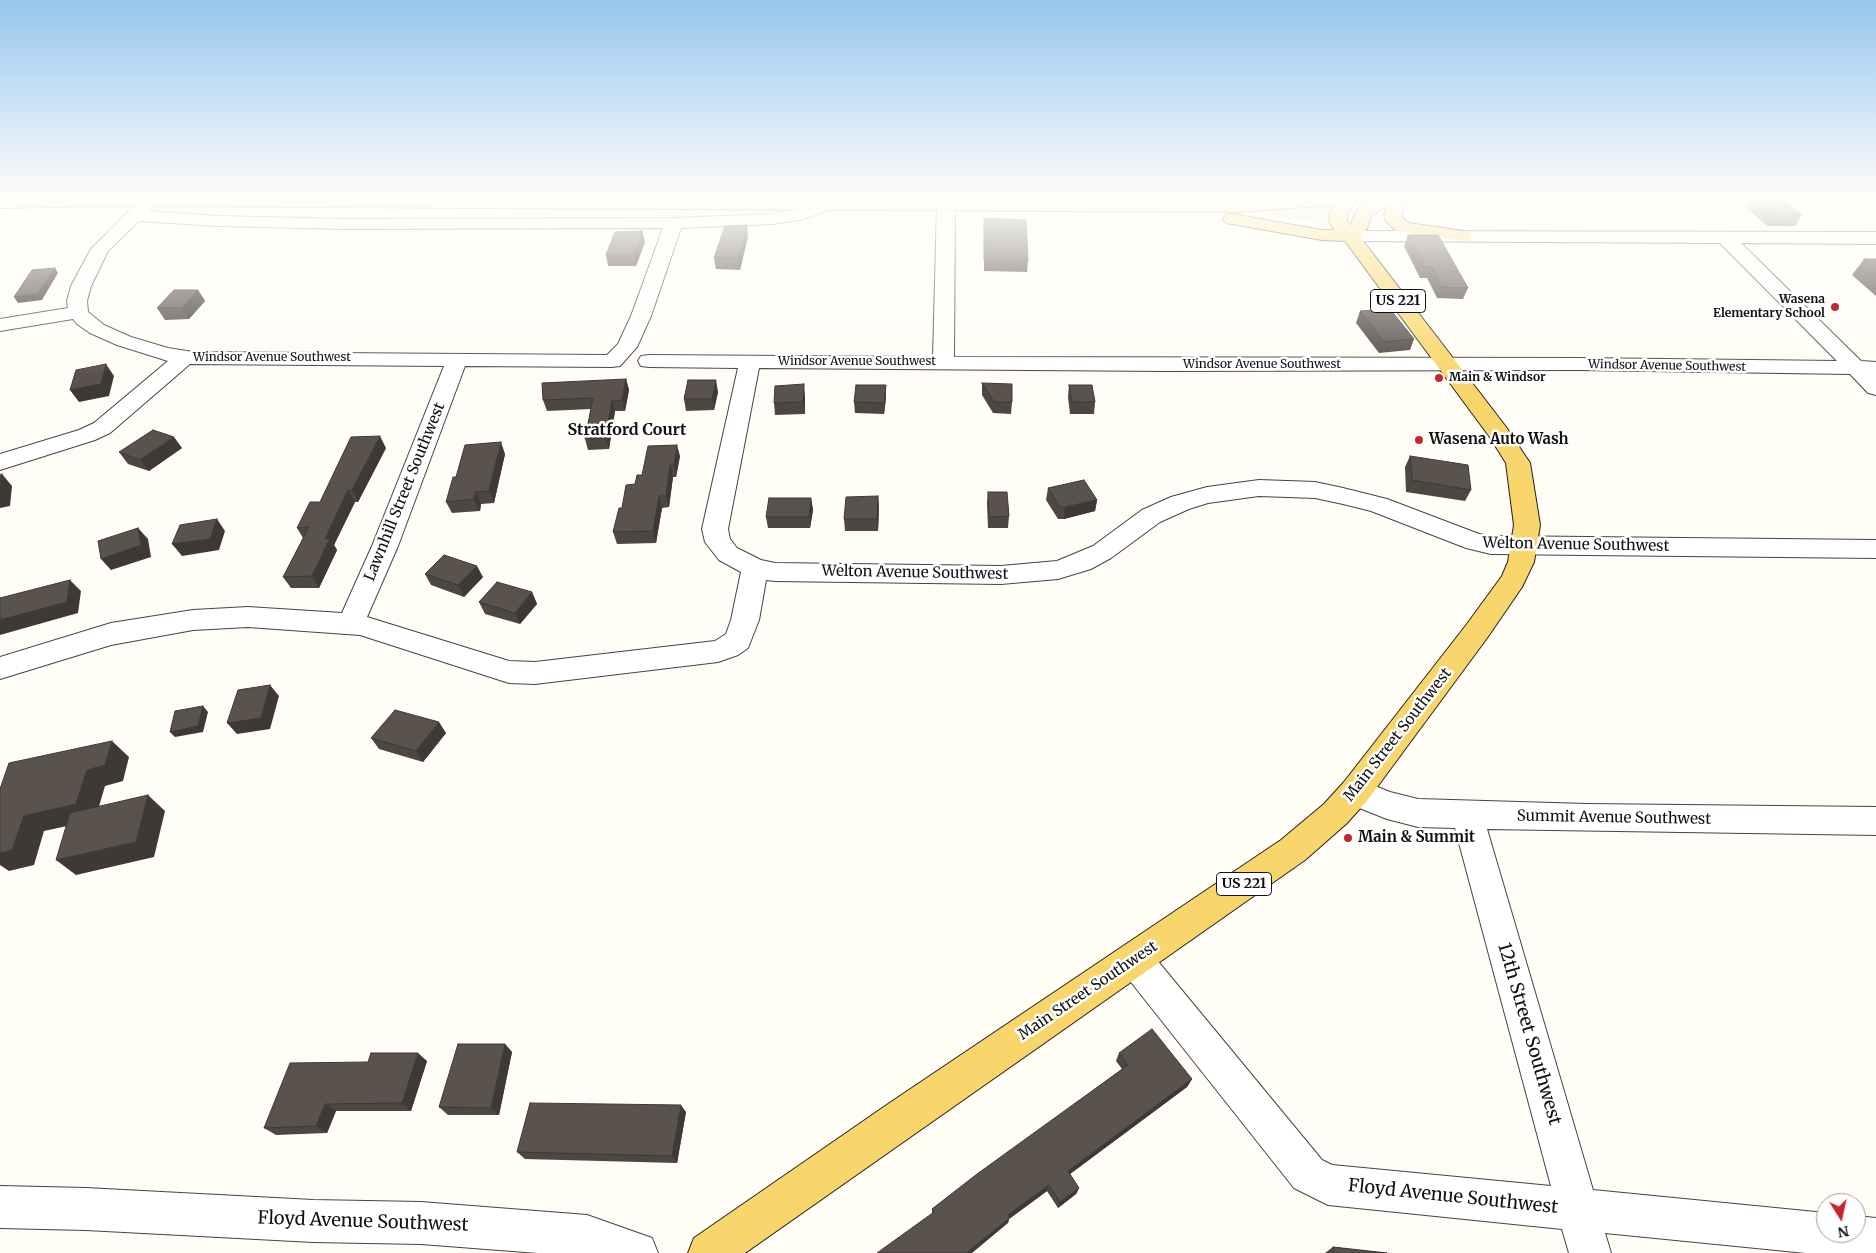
<!DOCTYPE html>
<style>
body{margin:0}
#map{position:relative;width:1876px;height:1253px;overflow:hidden;background:#fffdf5;font-family:Merriweather,serif}
canvas{display:block}
.north{position:absolute;left:1816px;top:1193px;width:50px;height:50px;box-sizing:border-box;background:#fff;border:1px solid #a0a0a0;border-radius:50%;rotate:170deg;font-size:14px;font-weight:700;line-height:20px;text-align:center;color:#111}
.north::after{content:'';display:block;margin:auto;width:18px;height:22px;background:#c4262e;clip-path:polygon(50% 0,100% 100%,50% 72%,0 100%)}
</style>
<div id="map">
<canvas width="1876" height="1253"></canvas>
<div class="north">N</div>
</div>
<script>
const ctx = document.querySelector('canvas').getContext('2d');
ctx.lineJoin = 'round';
function paint(path, color) { ctx.fillStyle = color; ctx.fill(path, 'evenodd'); }
const toPath = rows => new Path2D(rows.map(r => 'M' + r).join(''));
function trace(path, color, width, dash) { ctx.strokeStyle = color; ctx.lineWidth = width; ctx.lineCap = dash ? 'butt' : 'round'; ctx.setLineDash(dash || []); ctx.stroke(path); }
function drawText(font, color, halo, rows, align = 'center') {
  ctx.font = font + ' Merriweather,serif'; ctx.lineWidth = 5; ctx.setLineDash([]); ctx.textBaseline = 'middle'; ctx.strokeStyle = halo; ctx.fillStyle = color; for (const [text, x, y, turn = 0] of rows) {
    ctx.save(); ctx.translate(x, y); ctx.rotate((+turn || 0) * Math.PI / 180); ctx.textAlign = isNaN(turn) ? turn : align; if (halo) ctx.strokeText(text, 0, 0); ctx.fillText(text, 0, 0); ctx.restore();
  }
}
paint(toPath([
 [1331,205,1328,211,1327,225,1251,212]
]), '#d5ebbd');
const minor = toPath([
 [141,199,155,199,157,202,149,211,218,216,346,219,674,218,772,214,800,209,826,200,832,201,835,205,832,209,804,219,772,224,681,228,651,316,637,347,620,366,612,367,465,366,398,546,367,617,509,661,535,662,715,641,726,634,731,620,741,572,719,560,705,542,702,529,738,368,649,367,641,366,638,361,641,356,649,355,933,357,937,205,940,201,946,200,952,201,955,205,954,357,1579,358,1837,361,1720,243,1350,241,1344,240,1341,236,1344,232,1350,231,1876,232,1876,244,1741,243,1861,361,1876,362,1876,395,1868,393,1850,374,1579,370,1165,371,759,368,728,529,730,539,737,548,761,560,775,563,1001,566,1057,561,1093,546,1142,510,1171,497,1207,487,1259,480,1315,482,1343,488,1387,499,1479,534,1491,536,1876,540,1876,558,1491,554,1466,548,1371,511,1343,504,1315,498,1259,496,1208,503,1189,509,1160,522,1111,558,1091,569,1058,579,1001,584,775,581,766,580,759,620,748,648,738,655,718,662,535,684,509,683,360,635,248,627,193,630,111,645,0,679,0,657,111,623,193,610,248,607,342,613,372,546,444,366,190,364,110,433,95,440,0,470,0,454,79,430,94,423,168,361,117,345,90,333,77,324,73,319,0,331,0,319,68,308,67,301,71,286,91,249,141,199],
 [139,221,218,226,346,229,663,228,631,316,618,344,607,355,193,352,168,348,131,337,104,325,88,312,87,301,91,286,108,251,139,221],
 [1355,778,1390,792,1418,799,1587,804,1876,807,1876,835,1487,829,1593,1190,1826,1213,1826,1233,1856,1233,1856,1216,1876,1218,1876,1253,1806,1253,1605,1233,1611,1253,1569,1253,1562,1229,1328,1205,1294,1188,1123,972,1117,960,1123,948,1135,943,1147,948,1322,1160,1332,1165,1551,1186,1455,828,1418,827,1387,819,1344,802,1339,792,1344,782,1355,778],
 [0,1186,86,1188,313,1200,421,1202,587,1215,652,1238,658,1253,538,1253,421,1244,313,1242,86,1230,0,1228,0,1186]
]);
const major = toPath([
 [0,199,769,199,1239,202,1271,199,1357,199,1348,213,1347,221,1350,226,1357,210,1363,204,1373,199,1408,199,1402,214,1403,218,1408,223,1464,231,1470,232,1473,236,1470,240,1464,241,1396,231,1385,220,1384,214,1387,206,1371,216,1367,229,1360,237,1506,427,1530,463,1540,525,1534,562,1522,587,1487,638,1366,802,1346,824,1305,860,745,1253,688,1253,694,1238,891,1102,1281,840,1324,804,1344,782,1467,624,1502,576,1508,562,1514,525,1506,463,1489,436,1345,241,1322,240,1232,224,1226,223,1223,219,1226,215,1232,214,1322,230,1334,230,1329,221,1330,213,1335,205,1239,212,110,206,0,208,0,199]
]);
trace(minor, '#444', 2);
trace(major, '#222', 2);
paint(minor, '#fff');
paint(major, '#f9d66b');
paint(toPath([
 [1750,199,1783,199,1802,215,1795,226,1767,226,1746,207],
 [984,218,1028,261,1027,272,984,271],
 [642,231,645,242,636,266,608,266,606,255],
 [1408,235,1468,288,1463,299,1437,298,1427,278,1420,278,1404,246],
 [748,236,740,270,716,269,714,258],
 [1864,259,1876,259,1876,296,1852,275],
 [198,290,205,301,189,319,165,320,157,308],
 [1360,311,1414,339,1410,350,1379,353,1356,323],
 [626,379,629,390,625,411,615,411,609,449,588,450,585,439,591,409,547,411,543,400],
 [982,383,1012,402,1011,414,993,413,982,395],
 [1069,385,1095,402,1094,414,1070,414,1068,397],
 [718,392,714,410,686,411,684,399],
 [805,396,805,414,775,415,774,403],
 [886,397,884,414,855,413,854,402],
 [182,448,149,471,128,464,119,452],
 [386,448,358,502,355,502,334,545,337,550,319,588,291,588,283,577,303,538,297,528,320,502],
 [505,454,494,503,481,504,480,511,452,513,446,502,456,477],
 [680,456,676,477,673,477,669,507,662,508,656,543,617,544,613,532,622,508,635,484,642,475],
 [1410,456,1471,490,1465,501,1406,492,1405,467],
 [1048,488,1097,500,1095,511,1064,519,1058,519,1046,500],
 [988,492,1009,516,1008,528,988,528,987,503],
 [878,496,879,508,878,531,845,531,844,519],
 [811,498,813,510,810,528,768,528,766,517],
 [425,574,483,577,464,597,431,585],
 [532,592,537,604,520,624,485,614,479,602],
 [446,733,423,762,379,749,371,738],
 [505,1044,512,1052,499,1115,448,1115,439,1107],
 [1119,1053,1192,1079,1187,1087,1070,1174,1079,1188,1076,1194,1058,1208,1047,1191,1009,1219,1008,1223,932,1214,932,1209,1122,1069,1116,1061],
 [427,1061,411,1111,336,1111,327,1133,276,1135,264,1128,368,1062],
 [686,1112,677,1163,525,1159,517,1152],
 [1333,1247,1387,1253,1325,1253]
]), '#4d4742');
paint(toPath([
 [747,225,748,236,740,270,738,258],
 [642,231,645,242,636,266,634,255],
 [55,268,58,273,42,300,18,303,14,297],
 [198,290,205,301,189,319,182,308],
 [106,364,114,376,109,396,79,402,70,390],
 [626,379,629,390,625,411,622,400],
 [716,380,718,392,714,410,712,399],
 [804,384,805,396,805,414,803,402],
 [886,385,886,397,884,414,884,403],
 [612,401,615,411,609,449,605,438],
 [380,436,386,448,358,502,352,490],
 [174,437,182,448,149,471,140,460],
 [501,442,505,454,494,503,489,491],
 [677,445,680,456,676,477,674,465],
 [670,465,673,477,669,507,666,496],
 [2,474,12,486,10,506,0,508,0,487],
 [348,490,355,502,334,545,337,550,319,588,312,576,325,539],
 [476,492,481,504,480,511,474,499],
 [659,496,662,508,656,543,653,531],
 [878,496,879,508,878,531,877,519],
 [811,498,813,510,810,528,809,517],
 [1097,500,1095,511,1064,519,1065,507],
 [217,519,225,531,219,550,182,556,172,544],
 [138,528,148,539,151,557,111,570,101,559],
 [477,566,483,577,464,597,458,585],
 [70,580,81,591,78,613,0,635,0,620],
 [532,592,537,604,520,624,515,613],
 [270,685,279,696,270,729,237,734,227,723],
 [203,706,208,712,203,732,175,737,170,732],
 [439,722,446,733,423,762,416,751],
 [112,741,129,757,123,781,105,786,95,820,44,831,34,865,9,871,0,865,0,847,24,816,87,770],
 [148,795,165,811,154,857,76,875,56,860],
 [505,1044,512,1052,499,1115,491,1108],
 [418,1053,427,1061,411,1111,402,1103],
 [1192,1079,1187,1087,1066,1177,1068,1171],
 [325,1104,336,1111,327,1133,316,1126],
 [681,1105,686,1112,677,1163,672,1156],
 [1049,1185,1047,1191,1009,1219,1008,1223,972,1253,966,1253,1008,1215],
 [1079,1188,1076,1194,1058,1208,1060,1202]
]), '#3f3936');
const building = toPath([
 [1756,199,1783,199,1802,215,1774,215,1756,199],
 [984,218,1026,220,1028,261,984,260,984,218],
 [747,225,738,258,714,258,725,226,747,225],
 [642,231,634,255,606,255,615,232,642,231],
 [1408,235,1438,235,1468,288,1441,287,1432,267,1425,266,1408,235],
 [1864,259,1876,259,1876,268,1864,259],
 [55,268,37,294,14,297,32,270,55,268],
 [174,290,198,290,182,308,157,308,174,290],
 [1390,309,1414,339,1384,342,1360,311,1390,309],
 [106,364,101,384,70,390,76,370,106,364],
 [626,379,622,400,612,401,605,438,585,439,593,398,543,400,542,383,626,379],
 [688,380,716,380,712,399,684,399,688,380],
 [982,383,1012,384,1012,402,994,402,982,383],
 [804,384,803,402,774,403,775,386,804,384],
 [856,385,886,385,884,403,854,402,856,385],
 [1069,385,1092,385,1095,402,1072,402,1069,385],
 [153,430,174,437,140,460,119,452,153,430],
 [380,436,352,490,348,490,325,539,330,538,312,576,283,577,309,527,297,528,310,502,320,502,351,437,380,436],
 [501,442,489,491,476,492,474,499,446,502,453,477,456,477,465,445,501,442],
 [677,445,674,465,670,465,666,496,659,496,653,531,613,532,619,508,622,508,626,485,635,484,637,475,642,475,648,446,677,445],
 [1410,456,1468,465,1471,490,1412,480,1410,456],
 [2,474,0,487,0,475,2,474],
 [1084,480,1097,500,1065,507,1060,507,1048,488,1084,480],
 [988,492,1007,492,1009,516,989,517,988,492],
 [878,496,877,519,844,519,846,497,878,496],
 [769,498,811,498,809,517,766,517,769,498],
 [217,519,210,539,172,544,180,525,217,519],
 [138,528,141,545,101,559,98,541,138,528],
 [444,555,477,566,458,585,425,574,444,555],
 [70,580,67,602,0,620,0,598,70,580],
 [497,582,532,592,515,613,479,602,497,582],
 [270,685,261,718,227,723,238,690,270,685],
 [203,706,198,726,170,732,175,711,203,706],
 [395,710,439,722,416,751,371,738,395,710],
 [112,741,105,765,87,770,76,804,24,816,12,850,0,853,0,789,9,763,112,741],
 [148,795,136,842,56,860,70,813,148,795],
 [1152,1029,1192,1079,1068,1171,1079,1188,1060,1202,1049,1185,1008,1215,1010,1218,966,1253,877,1253,934,1212,932,1209,977,1174,1128,1065,1119,1053,1152,1029],
 [458,1044,505,1044,491,1108,439,1107,458,1044],
 [371,1053,418,1053,402,1103,325,1104,316,1126,264,1128,290,1063,368,1062,371,1053],
 [530,1103,681,1105,672,1156,517,1152,530,1103],
 [1333,1247,1387,1253,1334,1253,1333,1247]
]);
paint(building, '#5a524d');
trace(building, '#3f3936', 1);
const sky = ctx.createLinearGradient(0, 0, 0, 375);
sky.addColorStop(0, '#95c6ee');
sky.addColorStop(0.53, '#fffefa');
sky.addColorStop(1, '#fffefa00');
ctx.fillStyle = sky;
ctx.fillRect(0, 0, 1876, 375);
for (const [x, y, r, color] of [
 [1835,307,5,"#c4262e"],
 [1439,378,5,"#c4262e"],
 [1419,440,5,"#c4262e"],
 [1348,838,5,"#c4262e"]
]) { const dot = new Path2D(); dot.arc(x, y, r, 0, 2 * Math.PI); ctx.fillStyle = color; ctx.fill(dot); trace(dot, '#fff', 2); }
drawText('bold 12px', '#111', '#fff', [
 ["Wasena",1825,300],
 ["Elementary School",1825,314],
 ["Main & Windsor",1449,378,"left"]
], 'right');
drawText('12px', '#111', '#fff', [
 ["Windsor Avenue Southwest",272,358],
 ["Windsor Avenue Southwest",857,362],
 ["Windsor Avenue Southwest",1262,365],
 ["Windsor Avenue Southwest",1667,366,1]
]);
for (const [x, y, w] of [
 [1398,301,55],
 [1244,884,55]
]) { const box = new Path2D(); box.roundRect(x - w / 2, y - 11.5, w, 23, 4); ctx.fillStyle = '#fff'; ctx.fill(box); trace(box, '#111', 1); }
drawText('bold 14px', '#111', null, [
 ["US 221",1398,301],
 ["US 221",1244,884]
]);
drawText('bold 15px', '#111', '#fff', [
 ["Wasena Auto Wash",1429,440],
 ["Main & Summit",1358,838]
], 'left');
drawText('15px', '#111', '#fff', [
 ["Lawnhill Street Southwest",405,492,-68],
 ["Welton Avenue Southwest",1576,545,1],
 ["Welton Avenue Southwest",915,573,1],
 ["Main Street Southwest",1398,735,-52],
 ["Summit Avenue Southwest",1614,818,1],
 ["Main Street Southwest",1088,991,-34]
]);
drawText('bold 16px', '#111', '#fff', [
 ["Stratford Court",627,430]
]);
drawText('18px', '#111', '#fff', [
 ["12th Street Southwest",1529,1034,74],
 ["Floyd Avenue Southwest",1453,1197,6],
 ["Floyd Avenue Southwest",363,1222,2]
]);
</script>
